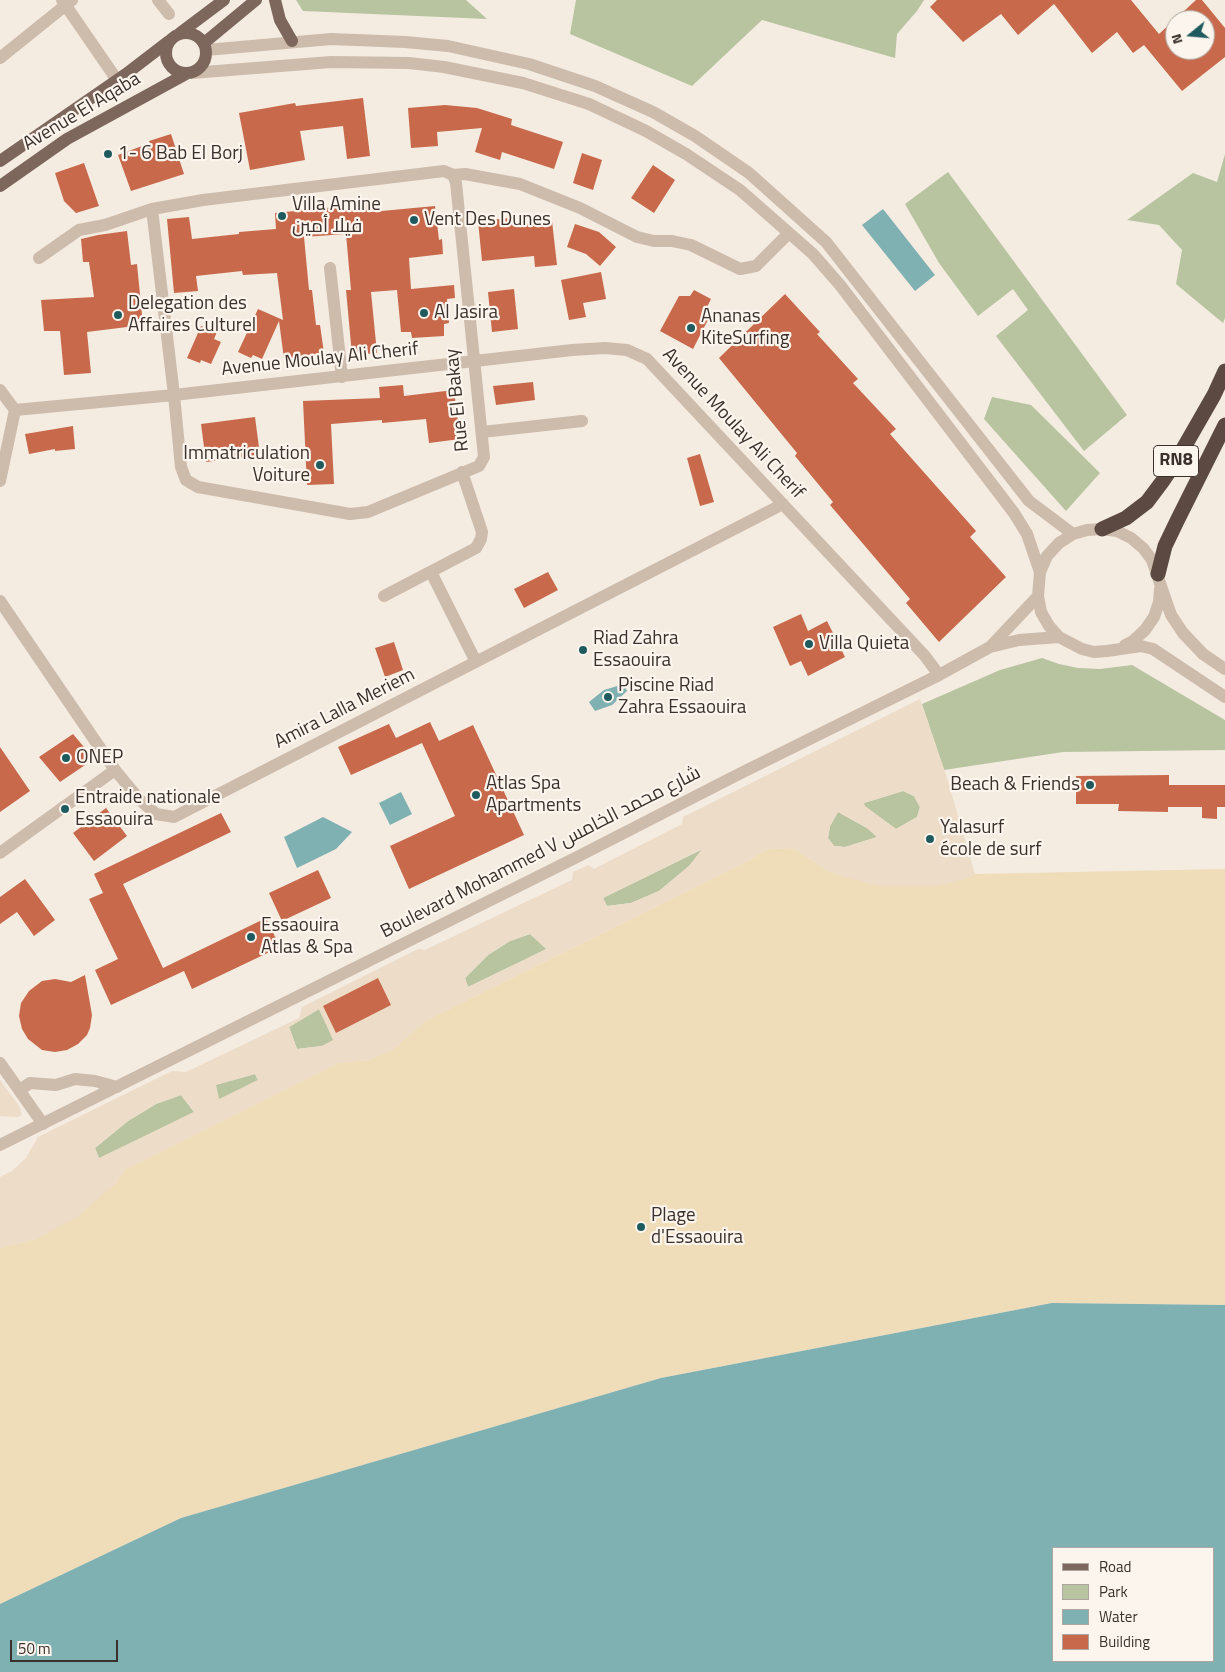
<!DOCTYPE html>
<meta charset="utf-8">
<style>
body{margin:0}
#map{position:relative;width:1225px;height:1672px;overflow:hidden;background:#f4ebe1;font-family:"Titillium Web",sans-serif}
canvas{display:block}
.legend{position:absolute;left:1052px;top:1547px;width:162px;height:115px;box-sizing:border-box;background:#fbf5ee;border:1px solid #aea6a0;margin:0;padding:6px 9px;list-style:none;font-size:15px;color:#3b302b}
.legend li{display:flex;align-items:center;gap:10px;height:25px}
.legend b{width:25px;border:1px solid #aea6a0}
.north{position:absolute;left:1165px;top:10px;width:50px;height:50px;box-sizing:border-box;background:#fbf5ee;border:1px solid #aea6a0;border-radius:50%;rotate:253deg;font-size:14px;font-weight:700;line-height:20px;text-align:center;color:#3b302b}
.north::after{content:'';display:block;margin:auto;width:18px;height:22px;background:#1f5a5e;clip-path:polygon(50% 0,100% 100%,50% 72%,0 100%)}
.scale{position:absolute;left:10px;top:1640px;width:108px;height:22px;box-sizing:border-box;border:2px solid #3b302b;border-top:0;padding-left:6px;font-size:15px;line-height:18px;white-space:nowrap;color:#3b302b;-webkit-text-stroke:4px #fbf5ee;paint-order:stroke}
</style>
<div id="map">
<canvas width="1225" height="1672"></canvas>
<ul class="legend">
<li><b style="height:6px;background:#7d675c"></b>Road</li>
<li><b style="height:14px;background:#b8c4a0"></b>Park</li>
<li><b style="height:14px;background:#7fb0b2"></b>Water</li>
<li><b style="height:14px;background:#c8694b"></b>Building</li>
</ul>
<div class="north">N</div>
<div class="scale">50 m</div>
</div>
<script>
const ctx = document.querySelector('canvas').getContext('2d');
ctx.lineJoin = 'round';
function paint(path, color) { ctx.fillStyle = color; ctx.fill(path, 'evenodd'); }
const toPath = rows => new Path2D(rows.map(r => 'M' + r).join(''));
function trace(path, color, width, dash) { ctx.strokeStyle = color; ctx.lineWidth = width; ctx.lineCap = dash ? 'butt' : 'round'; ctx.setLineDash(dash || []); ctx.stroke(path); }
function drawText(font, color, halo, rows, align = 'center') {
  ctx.font = font + ' "Titillium Web",Cairo,sans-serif'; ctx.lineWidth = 4.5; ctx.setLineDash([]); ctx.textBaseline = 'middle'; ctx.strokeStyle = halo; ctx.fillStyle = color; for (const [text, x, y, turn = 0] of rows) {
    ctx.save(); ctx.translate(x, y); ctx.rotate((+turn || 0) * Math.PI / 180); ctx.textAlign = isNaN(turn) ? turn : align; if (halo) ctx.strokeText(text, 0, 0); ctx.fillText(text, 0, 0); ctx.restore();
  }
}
paint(toPath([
 [296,0,466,0,487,19,303,11],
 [576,0,924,0,917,11,897,34,895,58,762,20,692,86,570,34],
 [1225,154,1225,318,1223,323,1176,284,1182,250,1159,225,1127,220,1193,173,1217,182],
 [948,172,1127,415,1084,451,996,336,1028,310,1013,289,978,316,939,263,905,204],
 [992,397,1031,405,1100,473,1066,511,984,419],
 [1042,658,1059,664,1078,668,1100,669,1132,665,1225,720,1225,750,1063,752,944,770,922,704,1000,670],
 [903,791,914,796,920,807,917,817,896,829,864,806,864,803],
 [838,812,867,828,877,837,845,847,834,846,828,838,830,826],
 [703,849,689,866,659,891,631,903,607,906,603,898],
 [530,934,547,949,468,987,465,978,488,955,510,941],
 [319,1009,334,1040,322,1046,297,1049,289,1027],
 [255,1074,258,1080,219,1100,215,1085],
 [181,1095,194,1112,99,1159,95,1148,128,1121,156,1104]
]), '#b8c4a0');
paint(toPath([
 [793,848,832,873,965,879,975,874,1225,869,1225,1305,1052,1303,661,1378,181,1518,0,1604,0,1248,36,1239,115,1184,126,1169,338,1063,369,1060,392,1050,427,1020,740,865,768,849]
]), '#efdcb8');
paint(toPath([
 [920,699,947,778,975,874,965,879,938,886,877,886,832,873,793,848,768,849,740,865,427,1020,392,1050,369,1060,338,1063,126,1169,115,1184,79,1216,36,1239,0,1248,0,1177,12,1171,26,1158,38,1137,172,1071,186,1072,299,1018,302,1007,418,949,425,950,572,880,573,872,582,868,589,865,594,869,682,824,683,817],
 [903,791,914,796,920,807,917,817,896,829,865,806,864,803],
 [838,812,867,828,877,837,845,847,834,846,828,838,830,826],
 [702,849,689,866,659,891,631,903,607,906,603,898],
 [530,934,546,949,468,987,465,978,488,955,510,941],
 [319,1009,333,1040,322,1046,297,1049,289,1027],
 [255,1074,258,1080,219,1099,216,1085],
 [181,1095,194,1112,99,1158,95,1148,128,1121,156,1104],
 [0,1080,19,1106,22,1115,18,1117,0,1116]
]), '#ecdcc8');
paint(toPath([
 [883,209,935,275,915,291,862,225],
 [624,684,627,691,612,705,595,711,589,702,604,690],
 [401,792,412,814,390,825,379,803],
 [323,817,352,832,336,849,297,868,284,837],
 [1052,1303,1225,1305,1225,1672,0,1672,0,1604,181,1518,661,1378],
 [1054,1548,1214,1548,1214,1661,1054,1661]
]), '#7fb0b2');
paint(toPath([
 [937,0,1131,0,1159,34,1196,0,1202,0,1225,28,1225,57,1182,91,1144,45,1133,53,1117,32,1092,53,1054,4,1018,35,1001,14,963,42,930,7],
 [1175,20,1205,20,1205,50,1175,50],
 [363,98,370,156,347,159,343,126,300,131,305,160,250,170,239,113,295,103,296,106],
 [445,105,477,108,512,119,511,125,563,142,554,169,502,152,500,160,475,152,482,128,437,132,438,146,411,148,408,108],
 [171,134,184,174,131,191,118,155,150,143,149,141],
 [582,153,602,160,593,190,573,183],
 [84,163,99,206,76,213,64,201,55,173],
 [653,165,675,180,654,213,631,198],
 [370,199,371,212,435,206,439,240,442,239,443,254,409,258,411,289,454,285,455,298,447,299,449,323,444,324,444,336,412,338,411,332,401,332,397,290,371,292,377,353,352,355,346,290,351,290,346,234,304,237,309,290,312,290,316,325,320,325,324,353,284,359,279,321,262,359,253,355,251,358,238,352,258,309,283,320,277,273,243,275,242,271,196,276,198,291,174,293,167,219,189,217,192,239,239,234,239,232,276,229,275,213,346,206,345,201],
 [511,218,512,225,552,221,557,265,535,267,534,256,482,261,478,221],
 [575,224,599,232,616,247,600,266,586,254,567,247],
 [127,231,131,265,137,264,143,325,87,332,91,373,64,375,60,331,44,331,41,300,94,297,89,262,83,262,81,239,98,235],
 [601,272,606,299,583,303,586,317,569,320,561,280],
 [514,289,518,329,492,332,488,292],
 [694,290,711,299,706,309,712,312,693,349,660,331,679,296,690,296],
 [785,294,820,332,817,334,858,379,853,383,896,429,890,434,976,531,970,537,1006,577,939,642,906,603,910,599,830,505,833,502,795,456,797,453,719,358],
 [201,326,217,332,214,339,221,342,211,364,201,360,200,363,187,358],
 [533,382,535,400,496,405,493,386],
 [403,385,404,396,454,390,460,439,429,443,426,419,382,423,382,420,331,424,334,484,307,485,303,401,380,398,379,387],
 [255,417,260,455,206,462,201,424],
 [73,426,75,449,55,451,55,449,29,454,25,434],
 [700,454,714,502,700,506,687,458],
 [548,572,558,590,524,608,514,589],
 [801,614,808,631,827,621,845,657,808,676,801,661,790,666,773,627],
 [394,642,403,670,385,677,375,648],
 [430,722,439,741,473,725,524,835,409,889,390,846,455,816,422,743,351,775,338,747,389,724,396,738],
 [73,734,94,759,60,782,39,757],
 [0,747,30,791,0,812],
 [1169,775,1169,785,1225,785,1225,807,1217,807,1217,819,1202,818,1202,807,1168,807,1168,812,1118,811,1119,804,1076,804,1076,776],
 [106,808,127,836,94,861,73,833],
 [221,813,231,832,123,884,163,968,266,918,280,947,192,989,184,971,111,1005,95,970,118,959,89,899,103,893,94,874],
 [318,870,331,898,282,921,269,893],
 [25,879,55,920,34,936,17,912,0,924,0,897],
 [85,975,92,1015,90,1028,87,1035,78,1044,67,1050,55,1052,42,1050,28,1039,22,1029,19,1016,21,1003,29,991,42,981,55,979,71,982],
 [378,978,391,1005,336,1033,323,1006]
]), '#c8694b');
trace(toPath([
 [62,0,117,80],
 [158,0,169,14],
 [206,50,331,39,405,42,448,46,529,64,595,86,653,112,695,136,749,173,826,242,1029,501,1073,534],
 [0,58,72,0],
 [192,73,331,62,409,63,444,67,523,83,589,104,646,131,686,154,740,190,813,254,840,285,1014,513,1027,534,1040,572],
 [453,175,465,174,520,184,580,208,637,237,654,241,672,241,691,245,740,269,756,266,789,233],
 [39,258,79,230,105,225,152,209,203,200,444,171,453,175,456,183,484,457,479,466,368,512,350,514,198,487,186,480,181,467,174,395,152,209],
 [330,268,342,377],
 [0,390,15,410],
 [15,410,174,395,572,350,605,348,627,350,647,359,925,656,939,675],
 [482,432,582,421],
 [0,481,15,410],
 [431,572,476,662],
 [384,596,476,548,481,539,482,532,462,472],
 [0,601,115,770,139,799,156,814,174,817,783,504],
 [1125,645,1133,641,1145,630,1154,617,1159,602,1160,589],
 [991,646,1038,596],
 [1225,669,1203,654,1183,633,1171,615,1152,560,1143,548,1131,538,1117,531,1102,529,1087,530,1073,534,1059,543,1047,556,1040,572,1038,596,1041,612,1049,626,1059,637,1082,649,1094,652,1107,651,1141,646,1153,649,1225,697],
 [0,853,115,770],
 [0,1063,43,1124],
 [20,1090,30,1083,56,1085,75,1079,95,1081,117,1087],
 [0,1145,577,857,739,774,939,675,990,647,1019,640,1059,637]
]), '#cdbbac', 12);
trace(toPath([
 [275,0,280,20,292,41],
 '166 53a20 20 0 1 1 40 0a20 20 0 1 1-40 0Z',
 [180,33,224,0],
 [204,43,256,0],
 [0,161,126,74,169,41],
 [0,186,67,139,186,74]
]), '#7d675c', 12);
trace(toPath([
 [1102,529,1126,518,1147,502,1162,482,1175,463,1214,395,1225,371],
 [1158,574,1165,546,1177,521,1225,425]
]), '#5c4a42', 15);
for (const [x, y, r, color] of [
 [108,154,5,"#1f5a5e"],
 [282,216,5,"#1f5a5e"],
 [414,220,5,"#1f5a5e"],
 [424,313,5,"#1f5a5e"],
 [118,315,5,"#1f5a5e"],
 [691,328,5,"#1f5a5e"],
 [320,465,5,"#1f5a5e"],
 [809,644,5,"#1f5a5e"],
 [583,650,5,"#1f5a5e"],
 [608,697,5,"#1f5a5e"],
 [66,758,5,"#1f5a5e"],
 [1090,785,5,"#1f5a5e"],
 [476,795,5,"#1f5a5e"],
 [65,809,5,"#1f5a5e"],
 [930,839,5,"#1f5a5e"],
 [251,937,5,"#1f5a5e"],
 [641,1227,5,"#1f5a5e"]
]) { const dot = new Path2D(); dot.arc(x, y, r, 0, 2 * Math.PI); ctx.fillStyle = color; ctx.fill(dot); trace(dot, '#fbf5ee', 2); }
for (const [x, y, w] of [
 [1176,461,45]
]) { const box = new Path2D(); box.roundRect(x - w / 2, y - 15.5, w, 31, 4); ctx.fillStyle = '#fbf5ee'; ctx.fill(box); trace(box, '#3b302b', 1); }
drawText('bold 18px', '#3b302b', null, [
 ["RN8",1176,461]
]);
drawText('19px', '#3b302b', '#fbf5ee', [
 ["Avenue El Aqaba",82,112,-31],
 ["Avenue Moulay Ali Cherif",320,360,-6],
 ["Rue El Bakay",458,400,-96],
 ["Avenue Moulay Ali Cherif",733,424,47],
 ["Amira Lalla Meriem",345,709,-27],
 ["Boulevard Mohammed V شارع محمد الخامس",541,853,-27]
]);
drawText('19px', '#3b302b', '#fbf5ee', [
 ["1- 6 Bab El Borj",118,154],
 ["Villa Amine",292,205],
 ["فيلا أمين",292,227],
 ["Vent Des Dunes",424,220],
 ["Delegation des",128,304],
 ["Affaires Culturel",128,326],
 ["Al Jasira",434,313],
 ["Ananas",701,317],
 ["KiteSurfing",701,339],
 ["Immatriculation",310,454,"right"],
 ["Voiture",310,476,"right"],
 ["Riad Zahra",593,639],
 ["Essaouira",593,661],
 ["Villa Quieta",819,644],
 ["Piscine Riad",618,686],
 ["Zahra Essaouira",618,708],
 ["ONEP",76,758],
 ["Atlas Spa",486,784],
 ["Apartments",486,806],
 ["Beach & Friends",1080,785,"right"],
 ["Entraide nationale",75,798],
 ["Essaouira",75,820],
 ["Yalasurf",940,828],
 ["école de surf",940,850],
 ["Essaouira",261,926],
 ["Atlas & Spa",261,948],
 ["Plage",651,1216],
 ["d'Essaouira",651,1238]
], 'left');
</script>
